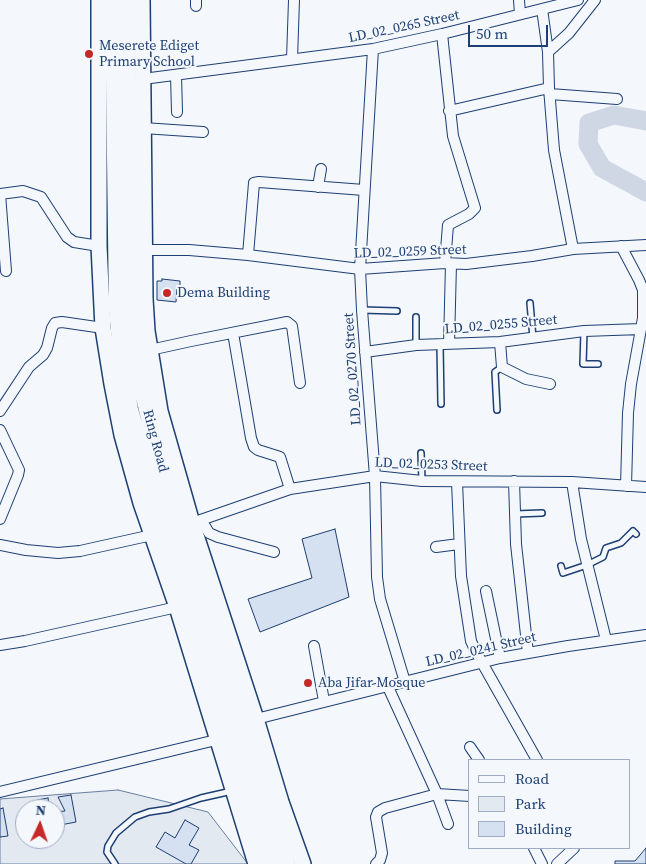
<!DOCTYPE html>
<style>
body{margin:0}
#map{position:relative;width:646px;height:864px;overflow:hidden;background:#f4f7fb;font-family:"Source Serif 4",serif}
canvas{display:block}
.legend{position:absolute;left:468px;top:759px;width:162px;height:90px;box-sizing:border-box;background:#f4f7fb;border:1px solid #9eadc5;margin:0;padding:6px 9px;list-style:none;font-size:15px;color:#1d3f73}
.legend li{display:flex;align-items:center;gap:10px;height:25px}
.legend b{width:25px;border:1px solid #9eadc5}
.north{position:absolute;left:15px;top:799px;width:50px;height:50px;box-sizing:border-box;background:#f4f7fb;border:1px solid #9eadc5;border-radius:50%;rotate:3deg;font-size:14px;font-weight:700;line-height:20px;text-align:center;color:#1d3f73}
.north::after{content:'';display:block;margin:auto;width:18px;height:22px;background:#c62828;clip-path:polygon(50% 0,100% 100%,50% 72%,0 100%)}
.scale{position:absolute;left:468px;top:25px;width:80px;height:22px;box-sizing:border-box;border:2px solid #1d3f73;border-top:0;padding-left:6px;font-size:15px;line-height:18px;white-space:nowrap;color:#1d3f73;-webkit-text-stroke:4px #f4f7fb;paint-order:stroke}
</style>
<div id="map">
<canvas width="646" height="864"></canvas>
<ul class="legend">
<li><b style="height:6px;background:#f4f7fb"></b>Road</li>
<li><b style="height:14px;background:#e3e9f0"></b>Park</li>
<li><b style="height:14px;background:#d5e0f0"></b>Building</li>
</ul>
<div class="north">N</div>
<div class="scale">50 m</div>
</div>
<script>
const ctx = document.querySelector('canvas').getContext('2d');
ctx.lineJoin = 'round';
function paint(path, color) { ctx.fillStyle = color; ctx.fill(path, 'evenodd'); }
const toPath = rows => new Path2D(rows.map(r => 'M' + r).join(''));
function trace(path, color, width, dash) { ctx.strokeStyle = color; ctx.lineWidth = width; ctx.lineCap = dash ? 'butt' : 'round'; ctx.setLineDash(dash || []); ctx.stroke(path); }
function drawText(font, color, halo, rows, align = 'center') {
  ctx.font = font + ' "Source Serif 4",serif'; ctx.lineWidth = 4; ctx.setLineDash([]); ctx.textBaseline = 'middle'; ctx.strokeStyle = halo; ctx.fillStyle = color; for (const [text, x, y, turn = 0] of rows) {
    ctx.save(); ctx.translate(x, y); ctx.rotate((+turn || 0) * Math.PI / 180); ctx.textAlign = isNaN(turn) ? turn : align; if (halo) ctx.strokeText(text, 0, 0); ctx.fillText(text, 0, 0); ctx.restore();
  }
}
const green = toPath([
 [118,790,208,812,248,864,0,864,0,799,118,790],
 [25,809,55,809,55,839,25,839,25,809]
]);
paint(green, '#e3e9f0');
trace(green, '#687fa3', 1);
trace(toPath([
 [646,121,614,115,589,123,588,144,602,168,646,192]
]), '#cfd7e4', 19);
const building = toPath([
 [162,279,180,281,180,286,177,286,176,302,157,300,157,281,162,281,162,279],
 [335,529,349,597,260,632,248,599,312,578,302,539,335,529],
 [71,795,76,822,55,826,55,812,65,811,58,797,71,795],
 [48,798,49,804,52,803,56,807,55,810,39,809,37,800,48,798],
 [3,808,8,836,0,837,0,809,3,808],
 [185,820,199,828,189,845,199,850,191,864,186,864,156,847,165,832,175,838,185,820],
 [646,848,646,864,615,864,615,861,635,861,646,848]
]);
paint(building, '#d5e0f0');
trace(building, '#1d3f73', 1);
const service = toPath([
 [530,303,533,338],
 [362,310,397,311],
 [416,317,416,345],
 [584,331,583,364,598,364],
 [440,345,441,404],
 [497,410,495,372,502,367],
 [421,453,422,481],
 [515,514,542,513],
 [561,566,563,573,587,565,603,557,606,548,621,543,633,531,636,534],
 [115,864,107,852,108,846,116,833,135,817,149,812,169,809,201,798,232,791]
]);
const minor = toPath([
 [519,0,520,14],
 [196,6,196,0],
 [542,9,548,52,549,88,554,150,573,249],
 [442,34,453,136,475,208,469,214,448,225,445,263],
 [373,49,360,269,362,310,375,476,377,577,380,599,405,682],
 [548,52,569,33,595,0],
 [292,59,294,0],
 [176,75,177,112],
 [143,79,373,49,442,34,578,0],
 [550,94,617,99],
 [449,111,549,88],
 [143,128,203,132],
 [318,187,321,169],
 [0,194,23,191,41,197,67,237,74,242,99,246],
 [0,194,6,271],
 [621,246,639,280,643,290,643,318,631,384,628,413,626,486],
 [144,250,189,250,248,255,360,269,445,263,466,264,532,256,573,249,646,245],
 [248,255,254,183,259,182,364,190],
 [233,333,251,438,254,447,258,450,280,457,290,489],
 [500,342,502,367,526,379,550,384],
 [449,344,451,264],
 [150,350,191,341,287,322,292,326,300,383],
 [365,352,416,345,500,342,584,331,641,329],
 [0,411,29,367,43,355,47,348,52,328,55,323,62,322,103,328],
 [0,430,19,470,18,475,0,519],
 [514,481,516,544,528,653],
 [457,482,461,576,471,641,476,652,537,760],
 [572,482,581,539,606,640],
 [202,521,209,533,218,537,274,552],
 [192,523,290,489,375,476,422,481,572,482,646,487],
 [0,545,26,550,58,553,80,551,152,535],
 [436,547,459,544],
 [486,591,500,658],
 [0,645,25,641,177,607],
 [314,646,324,701],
 [388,687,437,794,448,824],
 [256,719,500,658,568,646,646,635],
 [470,747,479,760],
 [0,792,216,740],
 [534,848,542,864],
 [376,864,380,860,382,853,376,817,378,812,385,808,437,794,470,796],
 [557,864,574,848]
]);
const primary = toPath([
 [99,0,99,246,103,328,112,384,122,435,141,503,177,607,256,864],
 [142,0,145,299,147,331,160,411,192,523,256,719,281,802,303,864]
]);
const trunk = toPath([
 [113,0,117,311,123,371,130,409,148,477,271,864],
 [127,0,131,311,140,380,157,452,180,526,287,864]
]);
trace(service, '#1d3f73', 8);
trace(minor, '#1d3f73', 12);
trace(primary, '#1d3f73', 18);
trace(trunk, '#1d3f73', 19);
trace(service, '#f4f7fb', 5);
trace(minor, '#f4f7fb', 10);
trace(primary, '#f4f7fb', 15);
trace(trunk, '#f4f7fb', 16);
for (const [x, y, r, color] of [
 [89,54,5,"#c62828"],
 [167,293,5,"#c62828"],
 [308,683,5,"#c62828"]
]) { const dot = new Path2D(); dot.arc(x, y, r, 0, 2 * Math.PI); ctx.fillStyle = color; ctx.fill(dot); trace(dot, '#f4f7fb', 2); }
drawText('14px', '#1d3f73', '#f4f7fb', [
 ["LD_02_0265 Street",404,27,-12],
 ["LD_02_0259 Street",410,252,-2],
 ["LD_02_0255 Street",501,325,-5],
 ["LD_02_0270 Street",353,369,-94],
 ["Ring Road",155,441,75],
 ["LD_02_0253 Street",431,465,2],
 ["LD_02_0241 Street",481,650,-13]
]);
drawText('14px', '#1d3f73', '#f4f7fb', [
 ["Meserete Ediget",99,46],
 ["Primary School",99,62],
 ["Dema Building",177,293],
 ["Aba Jifar Mosque",318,683]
], 'left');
</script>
